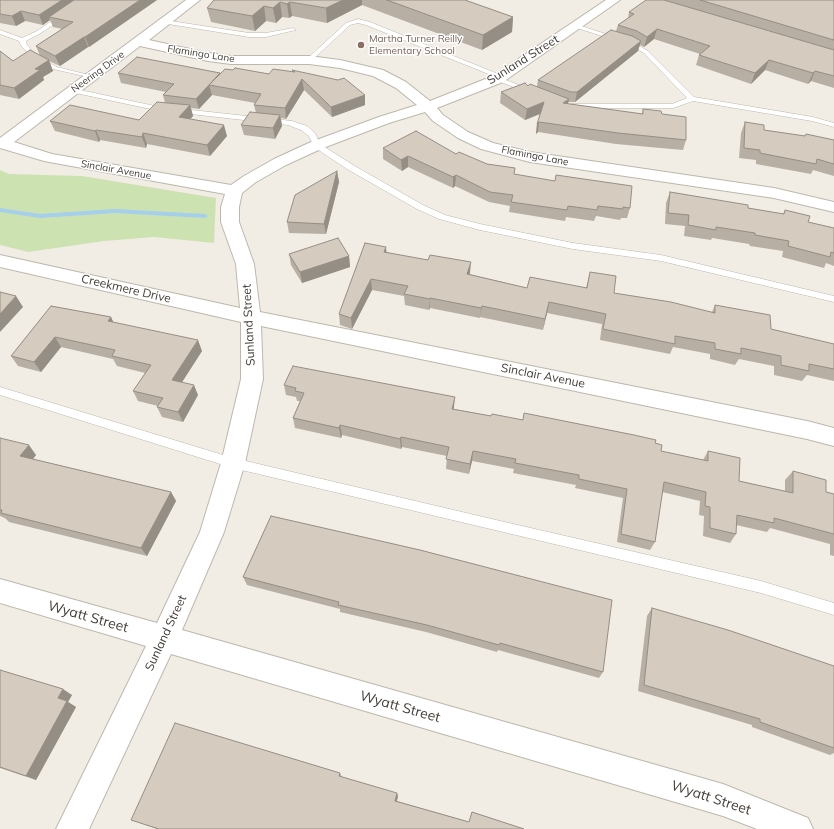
<!DOCTYPE html>
<style>
body{margin:0}
canvas{display:block;background:#f1ede5}
</style>
<canvas width="834" height="829"></canvas>
<script>
const ctx = document.querySelector('canvas').getContext('2d');
ctx.lineJoin = 'round';
function paint(path, color) { ctx.fillStyle = color; ctx.fill(path, 'evenodd'); }
const toPath = rows => new Path2D(rows.map(r => 'M' + r).join(''));
function trace(path, color, width, dash) { ctx.strokeStyle = color; ctx.lineWidth = width; ctx.lineCap = dash ? 'butt' : 'round'; ctx.setLineDash(dash || []); ctx.stroke(path); }
function drawText(font, color, halo, rows, align = 'center') {
  ctx.font = font + ' Mulish,sans-serif'; ctx.lineWidth = 3; ctx.setLineDash([]); ctx.textBaseline = 'middle'; ctx.strokeStyle = halo; ctx.fillStyle = color; for (const [text, x, y, turn = 0] of rows) {
    ctx.save(); ctx.translate(x, y); ctx.rotate((+turn || 0) * Math.PI / 180); ctx.textAlign = isNaN(turn) ? turn : align; if (halo) ctx.strokeText(text, 0, 0); ctx.fillText(text, 0, 0); ctx.restore();
  }
}
paint(toPath([
 [0,170,9,174,82,176,216,198,214,243,154,237,104,241,28,252,0,245]
]), '#cde2b1');
paint(toPath([
 [0,208,40,214,115,209,205,214,208,216,205,218,115,213,40,218,0,212,0,208]
]), '#a5cfea');
const lane = toPath([
 [83,0,90,0,41,33,26,41,27,45,40,58,57,67,93,76,93,78,53,69,36,60,22,47,19,41,0,34,0,30,22,38,37,31,83,0],
 [358,19,370,22,503,76,503,79,535,91,534,93,528,93,496,80,494,79,496,77,366,25,358,23,350,25,311,61,307,61,307,59,346,23,358,19],
 [164,20,249,33,266,33,293,28,296,30,266,37,249,37,162,23,161,22,164,20],
 [574,25,578,25,634,43,648,51,694,97,813,117,834,123,834,127,812,121,693,101,673,108,571,108,571,104,672,104,687,98,644,53,630,45,574,27,574,25],
 [71,88,155,106,292,121,307,126,315,133,320,144,353,165,423,205,445,215,480,224,573,243,661,255,834,296,834,302,661,261,573,249,480,230,439,219,417,209,347,169,314,147,309,136,301,130,288,125,155,110,71,92,71,88],
 [0,387,233,458,496,520,761,581,834,603,834,615,761,593,233,468,0,395,0,387]
]);
const street = toPath([
 [186,0,200,0,149,40,208,53,231,56,309,56,340,60,383,70,406,82,430,101,493,76,606,0,620,0,503,82,437,108,443,115,468,132,493,143,530,152,774,188,834,202,834,212,774,198,530,162,481,149,458,138,433,121,425,112,389,123,323,148,286,165,256,182,242,193,239,207,239,222,254,264,260,312,807,421,834,428,834,446,807,439,261,326,263,379,245,463,224,532,182,630,723,784,808,818,813,829,757,829,723,816,171,654,89,829,56,829,146,646,0,603,0,579,157,623,200,532,221,463,241,379,241,322,0,267,0,255,240,308,236,264,221,222,221,207,225,194,44,161,0,148,0,138,186,0],
 [140,46,208,61,231,64,309,64,340,68,373,76,396,88,417,105,379,117,311,142,274,159,244,176,231,185,52,154,14,142,140,46]
]);
trace(lane, '#beb7ac', 1);
trace(street, '#beb7ac', 2);
paint(lane, '#fff');
paint(street, '#fff');
paint(toPath([
 [0,0,157,0,89,47,88,47,60,66,49,61,53,71,43,77,44,80,19,99,0,95,0,51,13,61,40,56,36,46,62,29,53,27,50,20,43,25,25,21,16,26,0,23],
 [214,0,465,0,513,17,512,32,482,50,362,5,327,23,292,16,289,18,282,17,276,23,266,21,255,31,211,22,207,8],
 [664,0,834,0,834,88,811,81,808,84,765,70,751,84,696,65,699,55,700,54,654,39,644,47,640,45,638,51,575,102,568,102,568,104,642,114,643,109,662,114,686,140,683,150,616,144,538,132,536,134,537,124,540,114,525,120,500,103,501,92,528,86,537,86,538,80,616,31,618,25,628,18,629,12],
 [233,70,269,74,293,72,292,70,365,95,365,105,332,117,304,90,286,119,281,118,282,126,275,139,244,135,241,125,256,113,254,105,255,103,212,95,199,109,191,108,193,116,190,119,227,136,210,156,147,144,146,148,100,140,99,142,55,131,50,121,139,120,165,103,163,95,166,92,121,83,118,73,220,73],
 [745,122,764,130,805,136,806,134,834,140,834,176,813,170,811,174,756,164,756,160,739,158,741,133],
 [383,148,456,154,487,164,515,168,514,174,630,208,627,218,621,218,620,220,596,216,594,221,566,217,565,221,509,212,510,206,489,202,455,186,453,188,408,167,402,171,383,159],
 [337,171,339,182,326,234,289,233,287,222],
 [670,192,748,208,783,214,785,210,808,222,834,228,834,266,826,263,824,268,782,257,783,251,750,246,749,244,712,238,711,240,684,236,685,226,665,224,666,203],
 [386,247,386,252,470,273,469,274,527,288,586,288,590,272,614,293,712,312,715,305,771,329,834,344,834,381,807,375,802,381,774,375,774,366,739,359,735,365,710,359,710,354,673,347,670,354,600,340,602,324,547,313,543,330,480,317,480,318,430,308,429,310,405,305,404,296,372,290,352,329,340,325,339,314],
 [289,254,349,256,350,267,302,283,291,265],
 [51,306,111,317,113,322,202,351,182,382,198,395,183,422,162,417,157,407,158,406,138,401,133,391,145,373,117,366,113,359,61,347,41,372,18,366,11,356],
 [284,385,454,407,454,409,491,416,655,443,661,451,703,460,708,451,739,481,785,491,785,480,793,471,826,492,834,494,834,556,830,555,830,544,770,528,767,532,736,525,736,534,730,543,703,536,704,516,699,515,700,501,662,492,655,542,650,550,617,542,623,498,575,488,576,485,513,473,514,469,472,461,469,474,446,469,447,456,402,447,401,449,342,435,341,438,295,428,293,418,300,401,297,401,296,397,286,395],
 [0,438,36,455,33,459,171,492,176,501,147,556,9,522,5,518,0,516],
 [271,516,603,672,599,678,498,650,497,652,426,632,340,612,340,609,247,585,243,577],
 [652,608,834,666,834,753,830,755,752,727,752,725,638,691,647,616],
 [0,670,72,695,68,702,76,707,36,780,0,768],
 [340,773,342,777,398,796,397,801,469,822,472,812,524,829,157,829,131,820]
]), '#b7afa3');
paint(toPath([
 [62,0,80,0,49,17,50,20,43,25,39,15],
 [140,0,157,0,89,47,85,37],
 [343,0,362,0,362,5,327,23,326,8],
 [280,2,282,17,276,23,273,8],
 [290,2,292,16,289,18,287,4],
 [264,6,266,21,255,31,252,16],
 [21,11,25,21,16,26,12,16],
 [513,17,512,32,482,50,483,35],
 [657,29,654,39,644,47,647,37],
 [84,37,88,47,60,66,55,56],
 [641,41,638,51,575,102,577,92],
 [49,60,53,71,43,77,44,80,19,99,14,88,35,69],
 [769,60,765,70,751,84,755,73],
 [815,71,811,81,808,84,813,73],
 [220,73,222,83,209,85,212,95,199,109,196,99],
 [302,79,304,90,286,119,285,108],
 [365,95,365,105,332,117,331,107],
 [569,99,567,109,563,103],
 [544,102,542,113,525,120,527,109],
 [190,105,193,116,182,128,179,117],
 [280,115,282,126,275,139,273,128],
 [539,122,538,132,536,134,537,124],
 [224,125,227,136,210,156,207,145],
 [96,130,100,140,99,142,95,131],
 [143,133,147,144,146,148,142,137],
 [408,156,408,167,402,171,401,160],
 [337,171,339,182,326,234,324,224],
 [456,175,455,186,453,188,453,177],
 [386,247,387,257,384,252],
 [349,256,350,267,302,283,300,272],
 [471,262,470,273,466,284,467,274],
 [371,279,372,290,352,329,351,318],
 [16,296,23,307,0,332,0,314],
 [430,298,430,308,429,310,430,299],
 [549,302,547,313,543,330,545,319],
 [482,306,480,317,480,318,481,308],
 [111,317,116,328,108,321],
 [55,337,61,347,41,372,34,362],
 [198,340,202,351,177,390,172,380],
 [194,385,198,395,183,422,178,412],
 [455,397,454,407,451,418,452,409],
 [340,425,342,435,341,438,339,428],
 [401,437,402,447,401,449,400,439],
 [29,445,36,455,28,465,20,456],
 [473,451,472,461,469,474,470,464],
 [171,492,176,501,147,556,141,548],
 [63,689,72,695,68,702,76,707,36,780,26,776,58,698],
 [397,793,398,796,396,804,395,801]
]), '#958e85');
const building = toPath([
 [0,0,62,0,39,15,21,11,12,16,0,14,0,0],
 [74,0,140,0,85,37,84,37,55,56,36,46,73,22,49,17,74,0],
 [214,0,343,0,326,8,290,2,287,4,280,2,273,8,264,6,252,16,207,8,214,0],
 [387,0,465,0,513,17,483,35,387,0],
 [646,0,664,0,834,50,834,76,815,71,813,73,769,60,755,73,699,55,710,46,657,29,647,37,637,31,618,25,634,14,629,12,646,0],
 [700,0,834,0,834,40,700,0],
 [611,30,632,36,641,41,577,92,571,92,538,80,611,30],
 [30,50,49,60,35,69,40,70,14,88,0,85,0,51,13,61,30,50],
 [137,57,220,73,196,99,163,95,174,84,118,73,137,57],
 [235,68,269,74,273,69,295,72,292,70,338,80,344,78,365,95,331,107,302,79,285,108,254,105,261,94,209,85,225,69,233,70,235,68],
 [525,83,528,86,530,84,569,99,563,103,643,114,643,109,661,111,662,114,686,117,686,140,618,133,539,122,537,124,544,102,527,109,501,92,525,83],
 [157,102,190,105,179,117,224,125,207,145,143,133,142,137,96,130,95,131,50,121,70,105,139,120,157,102],
 [250,112,280,115,273,128,241,125,250,112],
 [745,122,764,125,764,130,805,136,806,134,834,140,834,164,817,159,816,164,760,153,760,150,744,148,745,122],
 [416,131,456,154,459,152,487,164,515,168,514,174,555,181,556,175,632,186,630,208,623,207,623,209,598,206,597,210,568,206,567,210,511,202,513,195,490,192,456,175,453,177,408,156,401,160,383,148,416,131],
 [337,171,324,224,287,222,295,195,337,171],
 [670,192,748,205,748,208,784,214,785,210,810,216,808,222,834,228,834,253,831,252,830,257,788,246,789,241,755,235,755,233,716,227,716,230,688,225,689,215,668,213,670,192],
 [338,238,349,256,300,272,289,254,338,238],
 [365,243,386,247,384,252,428,260,430,255,471,262,467,274,527,288,530,277,587,288,590,272,616,276,614,293,671,302,715,313,715,305,770,315,771,329,834,344,834,369,809,364,809,371,781,365,781,356,741,348,741,354,715,349,715,343,675,336,675,344,603,329,606,314,549,302,545,319,482,306,481,308,430,298,430,299,404,294,408,286,371,279,351,318,339,314,365,243],
 [0,292,16,296,0,314,0,292],
 [51,306,111,317,108,321,198,340,172,380,194,385,178,412,157,407,163,398,133,391,151,365,112,356,115,350,55,337,34,362,11,356,51,306],
 [293,366,455,397,452,409,491,416,492,414,523,420,524,413,634,435,656,440,655,443,662,445,661,451,708,461,708,451,740,458,739,481,793,493,793,471,826,480,826,492,834,494,834,534,774,518,774,523,737,515,736,534,710,528,710,507,705,506,706,492,664,482,655,542,621,534,627,489,579,479,579,475,515,463,516,459,473,451,470,464,446,459,449,447,401,437,400,439,340,425,339,428,293,418,304,393,295,391,296,388,284,385,293,366],
 [0,438,29,445,20,456,171,492,141,548,1,513,2,510,0,510,0,438],
 [271,516,420,550,612,600,603,672,500,643,499,645,427,625,338,605,339,602,243,577,271,516],
 [652,608,728,630,834,666,834,748,760,722,760,719,644,685,652,608],
 [0,670,63,689,58,698,67,701,26,776,0,767,0,670],
 [175,723,340,773,339,776,397,793,395,801,469,822,472,812,524,829,159,829,131,820,175,723]
]);
paint(building, '#d5cbbe');
trace(building, '#958e85', 1);
for (const [x, y, r, color] of [
 [361,45,4,"#8d6e63"]
]) { const dot = new Path2D(); dot.arc(x, y, r, 0, 2 * Math.PI); ctx.fillStyle = color; ctx.fill(dot); trace(dot, '#fff', 1.5); }
drawText('10px', '#785e54', '#fff', [
 ["Martha Turner Reilly",369,39],
 ["Elementary School",369,51]
], 'left');
drawText('10px', '#433d35', '#fff', [
 ["Flamingo Lane",201,54,9],
 ["Neering Drive",98,72,-36],
 ["Flamingo Lane",535,156,11],
 ["Sinclair Avenue",116,170,10]
]);
drawText('12px', '#433d35', '#fff', [
 ["Sunland Street",523,60,-32],
 ["Creekmere Drive",126,289,13],
 ["Sunland Street",249,325,-93],
 ["Sinclair Avenue",543,376,11],
 ["Sunland Street",166,633,-65]
]);
drawText('14px', '#433d35', '#fff', [
 ["Wyatt Street",88,617,16],
 ["Wyatt Street",400,707,16],
 ["Wyatt Street",711,798,18]
]);
</script>
